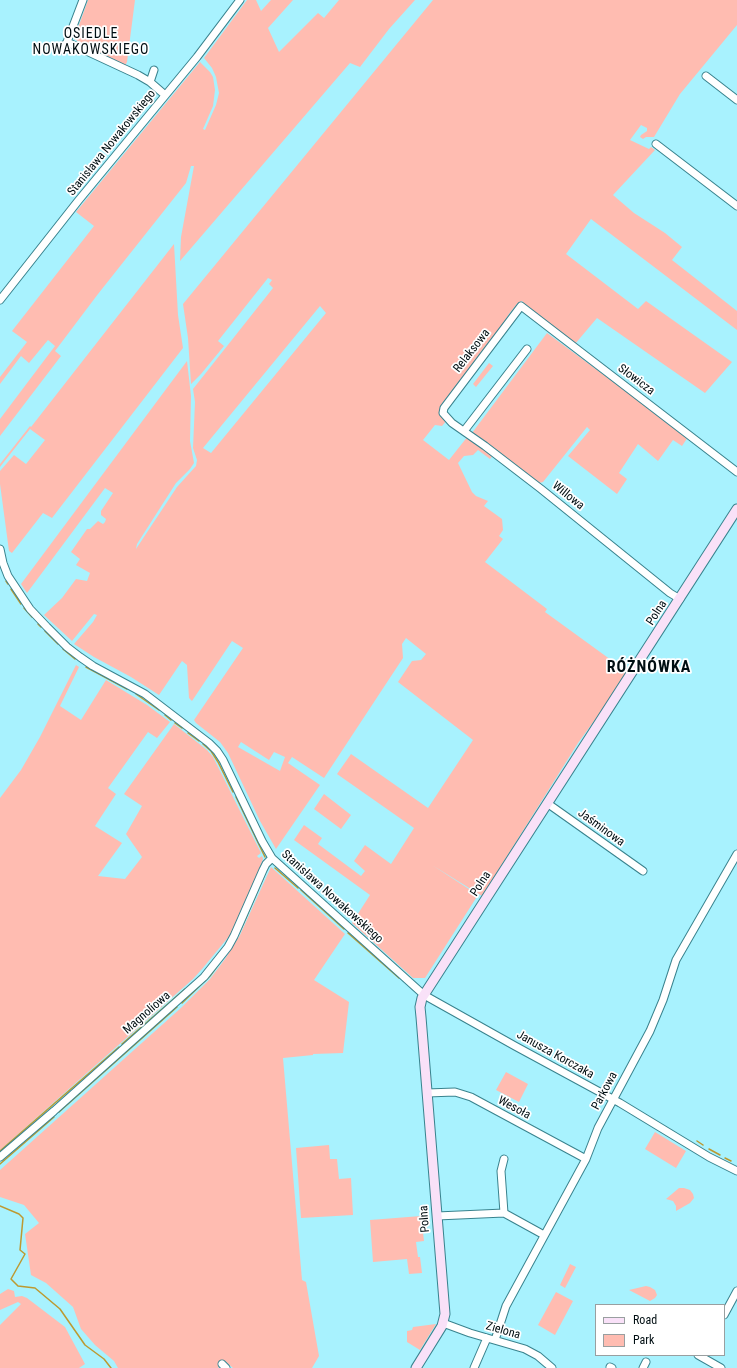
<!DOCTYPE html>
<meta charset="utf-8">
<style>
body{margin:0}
#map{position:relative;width:737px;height:1368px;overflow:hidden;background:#a8f2fe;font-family:"Roboto Condensed",sans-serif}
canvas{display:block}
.legend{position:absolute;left:595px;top:1304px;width:130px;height:52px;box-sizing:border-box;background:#fff;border:1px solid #999fa0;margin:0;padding:5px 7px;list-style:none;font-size:12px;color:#000e12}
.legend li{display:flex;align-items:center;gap:8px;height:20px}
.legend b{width:20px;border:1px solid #999fa0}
</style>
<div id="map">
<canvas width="737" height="1368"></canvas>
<ul class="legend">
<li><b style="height:5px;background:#f9e1f8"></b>Road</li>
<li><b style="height:11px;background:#ffbcb1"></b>Park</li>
</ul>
</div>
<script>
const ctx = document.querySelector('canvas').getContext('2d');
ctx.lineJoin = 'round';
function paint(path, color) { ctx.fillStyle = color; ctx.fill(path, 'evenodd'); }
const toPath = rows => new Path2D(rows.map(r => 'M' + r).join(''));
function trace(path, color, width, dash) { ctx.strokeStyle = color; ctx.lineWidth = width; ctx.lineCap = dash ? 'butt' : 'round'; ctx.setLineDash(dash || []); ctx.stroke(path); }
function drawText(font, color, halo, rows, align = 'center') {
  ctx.font = font + ' "Roboto Condensed",sans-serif'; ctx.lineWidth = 3.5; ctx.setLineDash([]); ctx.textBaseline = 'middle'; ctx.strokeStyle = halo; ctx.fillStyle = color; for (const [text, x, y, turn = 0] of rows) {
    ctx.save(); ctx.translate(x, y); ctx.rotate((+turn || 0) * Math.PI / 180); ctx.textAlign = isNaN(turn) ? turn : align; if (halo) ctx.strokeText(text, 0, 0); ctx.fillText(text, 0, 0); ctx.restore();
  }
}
paint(toPath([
 [88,0,135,0,127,62,125,66,74,39],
 [247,0,256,0,261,11,271,0,293,0,268,28,279,52,318,13,324,18,339,0,415,0,389,29,360,67,350,63,180,261,181,237,194,166,191,166,186,183,98,294,55,351,61,356,0,436,0,419,55,346,48,340,29,363,21,356,0,384,0,377,27,342,12,331,94,226,76,212,200,62,210,72,213,77,215,90,213,106,203,129,205,130,216,105,219,93,216,77,212,68,204,58],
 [433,0,737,0,737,25,680,94,654,137,646,137,643,139,640,137,641,135,647,131,647,128,641,125,630,140,649,149,651,147,655,150,613,195,634,213,665,233,682,247,672,260,737,311,737,330,591,219,566,254,638,309,646,301,732,362,705,393,597,318,575,344,525,305,522,301,517,304,509,314,502,326,447,399,443,402,439,412,441,416,447,420,442,426,435,425,423,440,449,460,468,436,493,455,490,459,478,450,473,455,464,456,458,463,472,492,476,496,488,501,484,506,502,519,503,530,499,536,503,539,485,562,547,609,545,612,629,673,578,743,482,896,432,865,478,895,425,978,413,978,352,923,370,895,294,840,304,825,322,838,318,844,361,876,365,871,354,861,365,845,391,864,414,828,337,774,351,754,428,808,473,740,398,682,412,661,421,660,426,654,406,638,402,644,403,658,324,778,292,757,288,763,320,785,276,849,260,821,228,753,220,742,196,723,194,720,243,648,232,641,192,701,189,698,187,665,182,661,159,695,131,677,94,657,74,644,93,622,97,615,94,614,72,641,44,615,62,598,76,579,87,581,90,573,76,565,80,559,71,552,87,529,90,529,98,521,103,524,105,522,106,519,101,515,101,511,113,493,105,488,27,593,21,584,187,361,191,396,190,441,194,463,190,469,176,483,137,544,136,549,177,487,196,466,197,460,193,448,195,402,193,389,273,288,269,284,272,280,268,278,218,341,224,346,201,374,191,384,188,338,183,304],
 [320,306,326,313,211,453,203,448],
 [241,742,269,760,274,752,285,757,280,771,238,747],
 [174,244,178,315,183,348,52,518,43,513,12,553,9,551,0,484,0,471,14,455,26,464,45,440,30,429,0,467,0,464,30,426,31,427],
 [547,333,688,437,682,446,673,440,658,461,638,444,619,473,627,479,617,494,568,456,590,430,587,427,543,482,539,483,472,433],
 [489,363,493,366,476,387,473,384],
 [76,665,79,667,60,706,81,720,106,680,147,705,170,722,157,738,148,732,108,788,116,794,95,826,122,843,98,876,125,879,142,857,126,834,142,806,124,794,174,724,207,750,213,757,261,853,257,856,259,858,262,856,263,859,251,891,231,934,202,969,193,979,0,1150,0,798,21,770,40,737],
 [324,794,351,815,341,829,314,809],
 [271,867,345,934,314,980,349,1002,343,1053,313,1054,313,1055,283,1058,302,1280,306,1282,319,1356,312,1368,233,1368,225,1361,218,1368,118,1368,114,1361,95,1345,81,1329,73,1307,46,1283,31,1275,25,1234,39,1223,24,1205,0,1197,0,1170,182,1007,210,979,225,959,240,935],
 [506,1072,528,1084,519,1102,496,1090],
 [655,1132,686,1151,676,1168,645,1149],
 [329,1145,330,1159,337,1159,339,1179,351,1178,353,1215,301,1218,296,1148],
 [679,1188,684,1188,690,1190,693,1194,694,1198,690,1203,676,1211,676,1206,673,1201,666,1199],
 [421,1216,424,1241,416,1242,418,1257,420,1257,422,1273,409,1274,407,1259,373,1262,370,1220],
 [570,1264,576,1267,565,1288,560,1285],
 [646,1286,650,1287,655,1290,657,1295,655,1298,650,1301,629,1290],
 [8,1289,14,1291,15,1297,22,1296,27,1298,65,1327,85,1364,79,1368,0,1368,0,1325,21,1304,18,1302,0,1310,0,1294],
 [556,1292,573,1301,555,1335,538,1325],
 [436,1324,420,1350,407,1342,407,1331,412,1330,413,1327]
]), '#ffbcb1');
trace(toPath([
 [6,581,8,584],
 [11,589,21,604],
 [24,608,32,617],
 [38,624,41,627],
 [45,631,58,644],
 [63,649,75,659],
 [86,667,127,689],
 [136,694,159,710],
 [165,715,171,720],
 [175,723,182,728],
 [188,733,199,741],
 [203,744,211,751,218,762,233,792],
 [236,797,265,857],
 [275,868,298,888],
 [301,890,344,929],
 [241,929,268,867,271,864],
 [348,933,399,978],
 [182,1003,210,976,223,958],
 [122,1044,185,989],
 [59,1112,177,1007],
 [697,1141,703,1145],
 [709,1149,720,1155],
 [0,1151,119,1047],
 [725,1158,731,1161],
 [0,1164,54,1117],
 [0,1206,19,1214,23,1218,20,1250,25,1254,11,1279,18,1286,35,1288,60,1309,85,1345,104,1359,111,1368]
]), '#bd9931', 1.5);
const street = toPath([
 [83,0,67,42,138,75,150,82,165,95],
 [61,50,67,42],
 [706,76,737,100],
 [150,82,154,70],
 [656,144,737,206],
 [0,300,78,201,197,57,240,0],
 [464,431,527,349],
 [0,549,3,563,8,576,30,609,47,627,67,647,80,657,93,666,145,694,209,743,217,751,223,760,262,841,272,858,424,995,515,1046,620,1103,709,1157,737,1171],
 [680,599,670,593,541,489,485,446,452,423,443,413,444,408,521,306,737,472],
 [547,803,643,871],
 [427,1093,455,1092,471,1097,586,1159],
 [0,1157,54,1111,204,977,228,947,234,936,263,870,266,864,272,858],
 [504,1159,501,1171,504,1213],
 [504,1213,544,1235],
 [437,1216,504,1213],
 [724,1315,737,1291],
 [443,1323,470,1333,525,1349,538,1356,552,1368],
 [495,1340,506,1306,586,1159,598,1128,650,1031,663,1000,676,960,737,854],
 [698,1355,721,1368],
 [222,1364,226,1368],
 [610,1367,612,1368],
 [474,1368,487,1338],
 [643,1368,646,1362]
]);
const secondary = toPath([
 [416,1368,442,1326,445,1314,421,1017,420,1007,422,998,737,509]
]);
trace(street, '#39838e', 9);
trace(secondary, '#39838e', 11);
trace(street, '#fff', 7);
trace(secondary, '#f9e1f8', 9);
drawText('12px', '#000e12', '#fff', [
 ["Stanisława Nowakowskiego",112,143,-51],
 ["Relaksowa",472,351,-52],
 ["Słowicza",636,380,37],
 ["Willowa",568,496,39],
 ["Polna",657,613,-57],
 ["Jaśminowa",601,828,36],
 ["Polna",481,884,-57],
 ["Stanisława Nowakowskiego",332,897,42],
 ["Magnoliowa",147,1013,-41],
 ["Janusza Korczaka",555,1055,29],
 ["Parkowa",605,1091,-62],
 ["Wesoła",514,1108,28],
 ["Polna",425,1219,-94],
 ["Zielona",503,1331,16]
]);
ctx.letterSpacing = '1px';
drawText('14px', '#000e12', '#fff', [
 ["OSIEDLE",91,34],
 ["NOWAKOWSKIEGO",91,50]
]);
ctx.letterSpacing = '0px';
ctx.letterSpacing = '1px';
drawText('bold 16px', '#000e12', '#fff', [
 ["RÓŻNÓWKA",649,668]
]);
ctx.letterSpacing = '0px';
</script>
